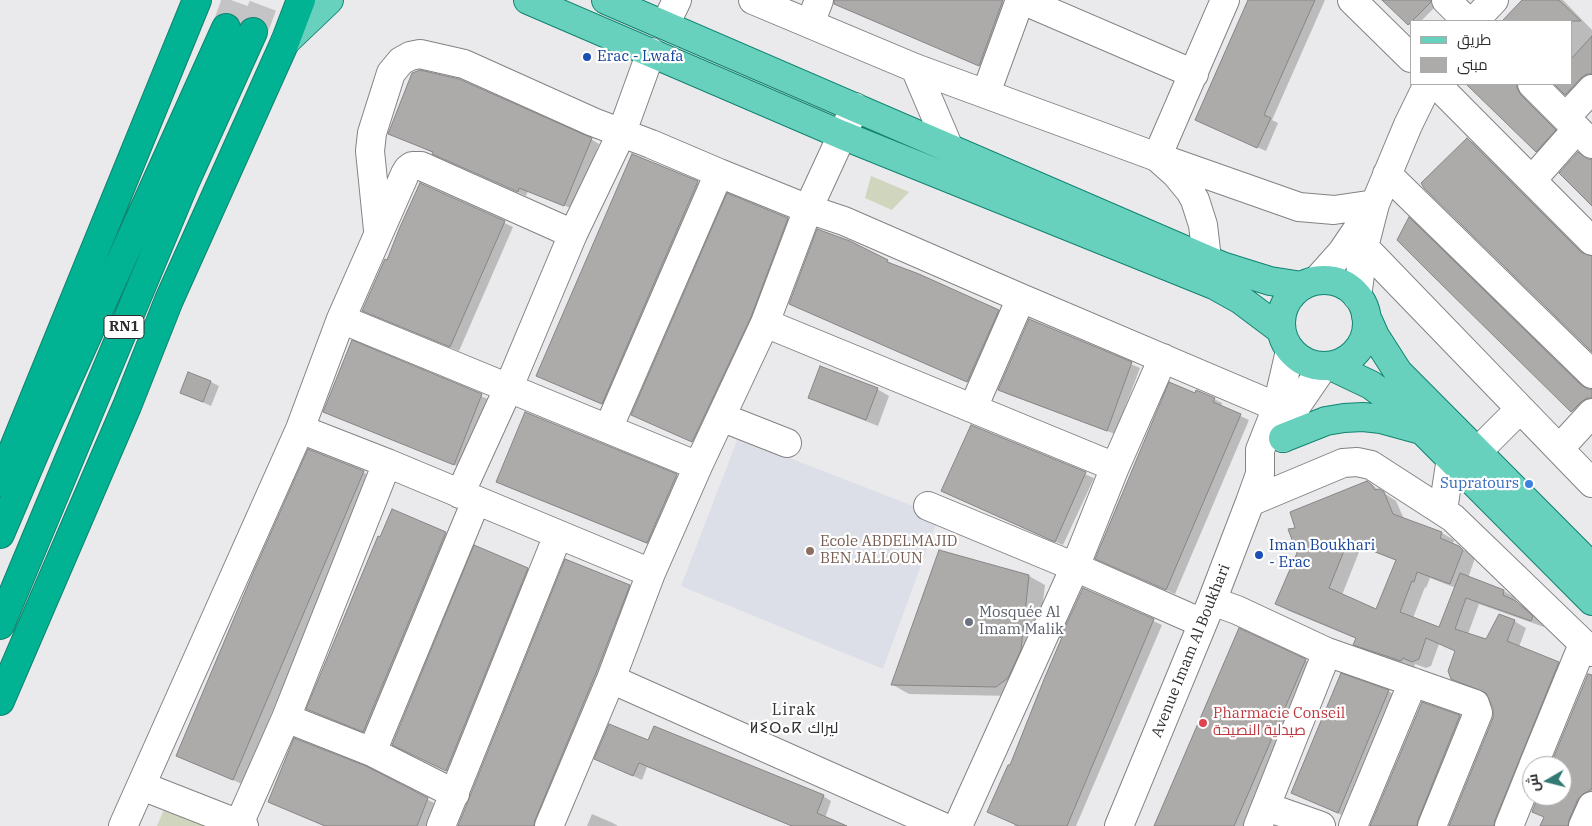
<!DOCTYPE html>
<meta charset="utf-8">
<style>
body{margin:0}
#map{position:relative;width:1592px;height:826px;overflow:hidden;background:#eaeaec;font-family:"IBM Plex Serif",Cairo,serif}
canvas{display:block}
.legend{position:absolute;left:1410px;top:20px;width:162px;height:65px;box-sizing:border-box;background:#fff;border:1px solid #ababab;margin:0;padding:6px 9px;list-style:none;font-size:15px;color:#2d2d2d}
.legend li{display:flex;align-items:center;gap:10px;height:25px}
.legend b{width:25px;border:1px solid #ababab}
.north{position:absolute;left:1522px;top:756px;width:50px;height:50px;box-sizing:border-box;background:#fff;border:1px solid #ababab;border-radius:50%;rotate:262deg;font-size:14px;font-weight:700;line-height:20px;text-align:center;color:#2d2d2d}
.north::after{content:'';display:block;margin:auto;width:18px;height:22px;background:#317972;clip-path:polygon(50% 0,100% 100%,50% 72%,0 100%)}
</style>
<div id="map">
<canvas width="1592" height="826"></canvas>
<ul class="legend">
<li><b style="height:6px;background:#67d1be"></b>طريق</li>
<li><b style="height:14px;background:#acabaa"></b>مبنى</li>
</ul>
<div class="north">ش</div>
</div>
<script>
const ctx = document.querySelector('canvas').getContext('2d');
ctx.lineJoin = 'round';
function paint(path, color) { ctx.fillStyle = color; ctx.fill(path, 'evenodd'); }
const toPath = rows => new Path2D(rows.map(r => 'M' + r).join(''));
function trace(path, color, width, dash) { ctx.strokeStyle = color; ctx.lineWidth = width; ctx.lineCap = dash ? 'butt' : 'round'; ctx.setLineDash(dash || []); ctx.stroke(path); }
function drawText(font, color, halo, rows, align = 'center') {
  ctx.font = font + ' "IBM Plex Serif",Cairo,"Noto Sans Tifinagh",serif'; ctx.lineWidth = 4.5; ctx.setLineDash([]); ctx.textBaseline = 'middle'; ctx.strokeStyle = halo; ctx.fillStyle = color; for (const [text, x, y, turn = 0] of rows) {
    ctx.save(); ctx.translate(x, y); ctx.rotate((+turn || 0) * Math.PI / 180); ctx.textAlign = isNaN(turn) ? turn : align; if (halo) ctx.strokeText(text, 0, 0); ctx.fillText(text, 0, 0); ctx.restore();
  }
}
paint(toPath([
 [738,438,939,516,883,669,681,586]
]), '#dddfe8');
paint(toPath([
 [871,176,909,192,892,210,865,198],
 [165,807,207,824,206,826,157,826]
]), '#cfd6bd');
paint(toPath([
 [840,0,1000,0,1011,6,988,69,846,9],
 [1250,0,1325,0,1272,120,1278,123,1266,151,1205,124],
 [1384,0,1437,0,1436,6,1421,21,1411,21,1411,26],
 [1524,0,1563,0,1592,30,1592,78,1572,98,1566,94,1556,84,1571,84,1571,21,1503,21],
 [1468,84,1523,84,1523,92,1527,100,1561,134,1543,154,1537,151],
 [390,133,591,139,599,144,573,209,528,191,526,196],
 [1467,139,1476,144,1586,256,1592,258,1592,351],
 [633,155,706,187,610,408,546,380],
 [420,184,513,227,459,351,371,315,388,262],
 [787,219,795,224,701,445,641,419],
 [1409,219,1417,223,1588,390,1592,390,1592,405,1580,416,1572,411,1398,240],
 [887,261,1006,316,976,386,799,308],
 [1029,321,1140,368,1115,434,1007,394,999,390],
 [353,342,490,400,462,468,333,416],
 [211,382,219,386,211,406,182,393],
 [877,389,889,396,878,426,822,404,810,397],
 [1195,395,1214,399,1222,403,1221,407,1249,420,1175,594,1105,563],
 [526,413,685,480,655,547,505,486],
 [971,426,1094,478,1063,545,942,491],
 [363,472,371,477,242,784,186,760],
 [1367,482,1396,501,1404,519,1442,533,1454,540,1453,545,1472,554,1475,558,1468,578,1504,591,1516,598,1515,601,1529,610,1545,625,1544,627,1479,604,1468,634,1487,640,1514,621,1526,628,1519,647,1558,663,1571,670,1507,826,1450,826,1494,719,1494,708,1488,695,1465,685,1452,678,1456,651,1439,644,1431,666,1426,668,1415,664,1414,668,1367,651,1355,644,1357,639,1289,611,1277,604,1298,553,1297,528],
 [1361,547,1397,561,1377,610,1342,595],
 [1430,578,1456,588,1440,629,1413,618,1425,587,1426,588],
 [393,510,454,538,372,735,308,709],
 [527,569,535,574,455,775,402,749],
 [1029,576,1045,585,1036,659,1013,696,909,694,893,685],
 [629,586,637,591,542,826,458,826],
 [1083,589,1162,625,1076,826,1014,826,1015,824,989,812,1011,767,1064,638,1062,637],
 [1305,660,1313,665,1244,826,1155,826],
 [1342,675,1388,691,1396,696,1346,817,1293,793],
 [1592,677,1592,797,1576,826,1541,826,1545,817,1533,811,1539,796,1562,796,1562,766,1552,766],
 [1422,703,1460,716,1472,724,1430,826,1375,826],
 [649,742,823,796,831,801,825,818,846,826,791,826,647,767,642,780,596,759],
 [365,767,436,804,427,826,325,826,269,801],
 [592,814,613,823,618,826,587,826]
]), '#0003');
const building = toPath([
 [834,0,1003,0,979,66,834,4,834,0],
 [1248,0,1315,0,1264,115,1271,118,1257,148,1195,120,1248,0],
 [1382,0,1431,0,1431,2,1408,25,1382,0],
 [1522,0,1559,0,1581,21,1502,21,1522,0],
 [1592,36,1592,74,1587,74,1581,78,1565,95,1554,84,1571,84,1571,59,1592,36],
 [420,70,459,79,592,138,564,206,519,188,518,192,432,154,433,152,388,134,412,73,420,70],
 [1466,84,1517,84,1517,88,1521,95,1556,130,1536,152,1466,84],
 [1467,138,1581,252,1592,256,1592,352,1424,188,1421,183,1467,138],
 [1578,152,1588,159,1592,159,1592,206,1559,173,1578,152],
 [632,154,698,181,602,404,536,376,632,154],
 [420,183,505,221,450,347,362,311,385,259,387,260,400,227,420,183],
 [727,193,788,218,751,317,692,442,631,415,727,193],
 [1409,217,1581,385,1588,389,1592,389,1592,398,1587,398,1581,402,1571,412,1433,276,1397,240,1409,217],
 [817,229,850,241,888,260,887,262,919,274,999,310,967,382,789,304,817,229],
 [1029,319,1132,362,1107,431,998,390,1029,319],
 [352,340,482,394,454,465,323,412,352,340],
 [820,366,878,388,866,420,808,398,820,366],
 [188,372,211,381,203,402,180,393,188,372],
 [1169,382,1195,393,1196,390,1215,398,1213,402,1241,414,1166,590,1095,559,1169,382],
 [525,412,677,474,647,543,496,482,525,412],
 [971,425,1086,472,1055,542,941,491,971,425],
 [308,449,364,471,233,780,176,756,254,571,308,449],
 [1367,481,1372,485,1375,490,1379,489,1384,492,1393,514,1442,532,1440,538,1459,546,1463,550,1450,584,1417,572,1414,582,1412,581,1400,612,1439,627,1460,573,1504,590,1503,595,1516,601,1533,616,1531,621,1466,598,1455,629,1486,639,1499,614,1515,620,1507,641,1559,662,1495,820,1494,826,1449,826,1493,718,1493,708,1486,693,1451,679,1448,671,1455,651,1426,638,1419,659,1412,662,1403,658,1401,661,1353,645,1356,638,1275,604,1297,553,1288,529,1295,528,1290,512,1367,481],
 [1348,541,1396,560,1376,609,1329,588,1348,541],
 [392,509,446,532,363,732,306,709,378,536,380,537,392,509],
 [474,545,528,568,446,771,392,745,474,545],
 [939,550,1029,575,1021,650,1008,678,996,687,891,685,939,550],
 [565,559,630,585,596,673,535,820,534,826,458,826,565,559],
 [1083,588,1154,619,1067,826,1019,826,987,812,1008,765,1010,765,1045,677,1063,635,1060,638,1083,588],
 [1239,628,1306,659,1248,794,1234,826,1154,826,1239,628],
 [1341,673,1389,690,1338,813,1291,793,1341,673],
 [1588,674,1592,675,1592,789,1583,794,1578,799,1569,820,1568,826,1540,826,1544,817,1532,812,1538,796,1562,796,1562,766,1550,766,1588,674],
 [1422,702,1460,715,1418,820,1417,826,1370,826,1422,702],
 [609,724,648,740,654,726,824,795,817,813,847,826,792,826,639,763,633,776,594,759,609,724],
 [294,738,366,766,428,798,417,826,325,826,268,802,294,738]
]);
paint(building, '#acabaa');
trace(building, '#878585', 1);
trace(toPath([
 [226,28,236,0],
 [253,32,265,0]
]), '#c4c4c6', 28, [28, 14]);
const minor = toPath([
 [753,0,915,68,1157,157,1176,174,1190,191,1195,200,1203,225,1207,259],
 [1022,0,1194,74],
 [1225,0,1157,157,1299,207,1334,210,1375,204],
 [1352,0,1411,58],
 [1446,0,1467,21],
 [1474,21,1494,0],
 [810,24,819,0],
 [665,25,677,0],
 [915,68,949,148],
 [1436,84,1592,241],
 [1532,84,1592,144],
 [986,93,1020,0],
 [1566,117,1592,89],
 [719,173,808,209,844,221,1021,298,1277,407],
 [1387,174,1592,374],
 [1532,180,1577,129],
 [378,230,370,151,372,133,391,73,401,61,410,56,420,54,464,64,593,122,651,144,719,173,608,429],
 [1364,247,1592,483],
 [1317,280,1342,252,1365,218],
 [1357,296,1364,247,1375,204,1408,125,1428,84],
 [341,319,698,466],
 [765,323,1115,467],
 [973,408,1021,298],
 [721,417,787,443],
 [300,429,387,463,651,573],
 [1283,438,1297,405,1323,367],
 [1559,449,1592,413],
 [1477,452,1520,409],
 [460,494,508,389,573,234,622,132,651,52],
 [1250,502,1343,463,1357,462,1371,465,1453,518,1592,652],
 [928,506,1075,567,1202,623],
 [1443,510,1451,458],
 [1212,601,1237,610,1327,652,1475,704,1478,713,1432,826],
 [611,679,941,826],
 [286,718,372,752,455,794],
 [372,752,476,501],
 [1533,766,1583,644],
 [142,786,244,826],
 [1267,807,1321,826],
 [239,824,286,718,387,463],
 [123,826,300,429,341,319,405,174,408,169,412,166,421,166,573,234],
 [441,826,558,535],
 [549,826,611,679,651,573,698,466,765,323,808,209,855,107],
 [958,826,1075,567,1115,467,1163,358],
 [1119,826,1212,601,1250,502,1260,474,1260,450,1277,407,1290,351],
 [1258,826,1327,652],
 [1353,826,1413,682],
 [1509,826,1532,769],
 [1583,826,1592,806]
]);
const major = toPath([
 [528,0,842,135,1214,285,1241,300,1281,330],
 [606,0,1222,266,1270,281,1302,286],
 [285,42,329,0],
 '1281 323a43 43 0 1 1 86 0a43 43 0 1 1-86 0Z',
 [1366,316,1375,336,1398,372,1592,567],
 [1331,366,1371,385,1395,403,1592,601],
 [1283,438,1326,421,1344,418,1363,417,1381,419,1421,430]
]);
const highway = toPath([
 [0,482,197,0],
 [0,534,41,438,226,28],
 [0,625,185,182,253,32],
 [0,701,127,406,169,300,285,42,301,0]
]);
trace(minor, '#838385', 30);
trace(major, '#10836f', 30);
trace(highway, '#10836f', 30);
trace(minor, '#fff', 28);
trace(major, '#67d1be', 28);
trace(highway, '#01b293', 28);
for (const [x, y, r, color] of [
 [587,57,5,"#1a4fb4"],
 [1529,484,5,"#3f7fe0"],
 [810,551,5,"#8d6e63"],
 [1259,555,5,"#1a4fb4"],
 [969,622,5,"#6b7280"],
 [1203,723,5,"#e0444e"]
]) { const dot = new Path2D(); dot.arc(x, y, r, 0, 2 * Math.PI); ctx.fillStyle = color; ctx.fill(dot); trace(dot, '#fff', 2); }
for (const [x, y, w] of [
 [124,327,40]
]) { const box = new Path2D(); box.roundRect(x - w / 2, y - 11.5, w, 23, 4); ctx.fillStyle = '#fff'; ctx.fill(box); trace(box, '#2d2d2d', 1); }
drawText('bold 14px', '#2d2d2d', null, [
 ["RN1",124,327]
]);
drawText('15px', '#164399', '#fff', [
 ["Erac - Lwafa",597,57],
 ["Iman Boukhari",1269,546],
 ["- Erac",1269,563]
], 'left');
drawText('15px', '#366cbe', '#fff', [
 ["Supratours",1519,484]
], 'right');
drawText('15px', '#785e54', '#fff', [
 ["Ecole ABDELMAJID",820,542],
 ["BEN JALLOUN",820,559]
], 'left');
drawText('15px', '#5b616d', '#fff', [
 ["Mosquée Al",979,613],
 ["Imam Malik",979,630]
], 'left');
drawText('15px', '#2d2d2d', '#fff', [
 ["Avenue Imam Al Boukhari",1191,651,-68]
]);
drawText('15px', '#be3a42', '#fff', [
 ["Pharmacie Conseil",1213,714],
 ["صيدلية النصيحة",1213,731]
], 'left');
ctx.letterSpacing = '1px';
drawText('16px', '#333334', '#fff', [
 ["Lirak",794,710],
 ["ⵍⵉⵔⴰⴽ ليراك",794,728]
]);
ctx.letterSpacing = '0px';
</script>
